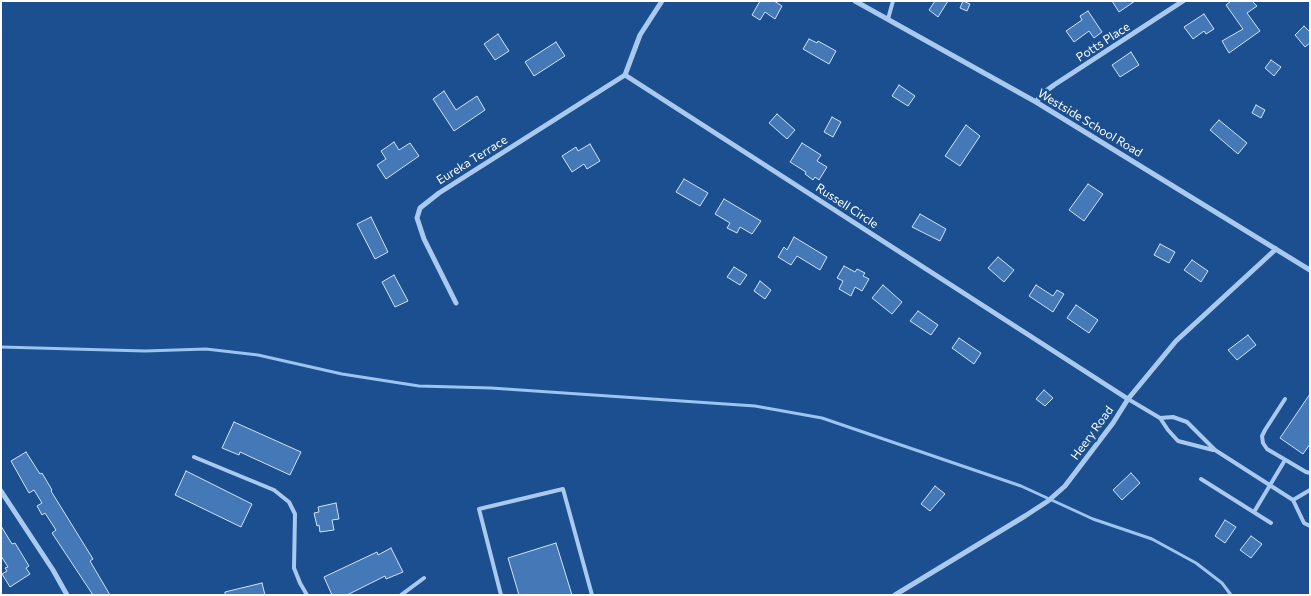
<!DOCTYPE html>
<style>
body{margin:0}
#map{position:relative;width:1311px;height:596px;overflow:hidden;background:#1b4f8f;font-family:Commissioner,sans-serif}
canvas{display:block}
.frame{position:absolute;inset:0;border:2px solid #fff;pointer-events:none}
</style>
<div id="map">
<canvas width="1311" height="596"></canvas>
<div class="frame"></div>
</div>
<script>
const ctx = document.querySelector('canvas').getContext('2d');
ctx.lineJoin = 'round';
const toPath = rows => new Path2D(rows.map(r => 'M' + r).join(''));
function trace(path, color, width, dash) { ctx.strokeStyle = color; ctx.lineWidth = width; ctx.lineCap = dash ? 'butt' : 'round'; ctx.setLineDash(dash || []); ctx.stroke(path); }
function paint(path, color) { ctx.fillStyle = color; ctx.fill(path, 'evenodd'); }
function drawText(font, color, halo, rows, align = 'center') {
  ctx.font = font + ' Commissioner,sans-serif'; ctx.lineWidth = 5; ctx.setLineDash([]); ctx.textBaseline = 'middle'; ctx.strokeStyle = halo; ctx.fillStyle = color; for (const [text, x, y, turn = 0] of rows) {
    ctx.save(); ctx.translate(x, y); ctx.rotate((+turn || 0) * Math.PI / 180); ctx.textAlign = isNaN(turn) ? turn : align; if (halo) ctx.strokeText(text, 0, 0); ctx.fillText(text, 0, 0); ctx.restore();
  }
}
trace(toPath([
 [1,347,145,351,206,349,258,355,342,374,419,386,491,388,755,406,822,418,1021,486,1093,519,1152,539,1196,563,1222,583,1231,595]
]), '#9cc4f0', 3);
const building = toPath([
 [760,1,774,1,782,6,775,19,765,12,760,20,752,15,760,1],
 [935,1,948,1,938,17,929,10,935,1],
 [963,1,970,4,967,11,960,8,963,1],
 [1112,1,1135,1,1119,12,1112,1],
 [1231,1,1252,1,1257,6,1247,13,1260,31,1229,53,1222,41,1243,29,1226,5,1231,1],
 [1088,11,1102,32,1094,38,1089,31,1074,42,1066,31,1082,20,1080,16,1088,11],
 [1204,14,1214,29,1206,34,1204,31,1193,39,1184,27,1204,14],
 [1304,26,1310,32,1310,43,1305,47,1295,35,1304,26],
 [498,34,509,51,495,60,484,44,498,34],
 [809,39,817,43,818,41,836,51,829,64,803,49,809,39],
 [556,42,565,56,534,76,525,62,556,42],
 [1131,52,1139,65,1120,77,1112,65,1131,52],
 [1271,60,1281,67,1274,76,1265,68,1271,60],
 [899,85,915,96,908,106,892,96,899,85],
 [444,91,456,110,477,96,485,110,454,131,433,99,444,91],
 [1256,105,1265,110,1261,118,1252,113,1256,105],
 [777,114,795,130,787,139,769,123,777,114],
 [832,117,841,122,833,137,824,132,832,117],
 [1219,120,1247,143,1238,154,1210,130,1219,120],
 [966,125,980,136,960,166,945,156,966,125],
 [394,142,399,150,410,143,419,156,386,179,377,165,386,159,381,151,394,142],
 [802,143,821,155,817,161,827,167,819,180,815,177,813,180,805,174,806,172,790,162,802,143],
 [590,144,600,161,587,169,584,164,572,172,562,156,576,147,578,151,590,144],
 [684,179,708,193,700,206,676,192,684,179],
 [1088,184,1103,194,1084,221,1069,210,1088,184],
 [724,199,761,221,752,234,740,227,737,233,727,228,730,223,715,214,724,199],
 [920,214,946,229,940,241,912,227,920,214],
 [371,217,388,252,375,259,357,224,371,217],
 [794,237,827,257,820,270,797,256,791,265,778,257,784,247,787,250,794,237],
 [1160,244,1175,252,1169,263,1154,255,1160,244],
 [998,257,1014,270,1004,282,988,268,998,257],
 [1192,260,1208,271,1201,282,1184,270,1192,260],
 [844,266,855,272,857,269,865,273,863,276,869,279,862,291,855,287,851,296,839,289,843,281,837,278,844,266],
 [734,267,747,275,740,285,727,277,734,267],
 [394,275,408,301,395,307,382,282,394,275],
 [760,281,771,290,765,299,754,291,760,281],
 [883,285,902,302,892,314,872,298,883,285],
 [1036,285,1053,296,1057,290,1064,294,1053,312,1029,296,1036,285],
 [1076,305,1098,320,1089,333,1067,318,1076,305],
 [918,311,938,325,931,335,910,321,918,311],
 [1248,335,1256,345,1237,360,1228,350,1248,335],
 [959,338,981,353,974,364,952,348,959,338],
 [1044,390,1053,398,1045,406,1036,399,1044,390],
 [1310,394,1310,444,1303,454,1280,438,1310,394],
 [234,422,301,452,290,475,240,452,239,455,222,448,234,422],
 [26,452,40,474,42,473,52,490,51,491,93,559,90,561,110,595,93,595,52,533,56,530,45,513,42,515,37,506,42,503,34,490,29,493,11,461,26,452],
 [186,471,252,504,241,527,175,495,186,471],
 [1131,473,1140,483,1122,500,1113,490,1131,473],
 [935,486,945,494,930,511,921,504,935,486],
 [336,503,339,519,332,520,334,530,320,532,319,525,317,526,314,513,319,512,318,507,336,503],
 [1225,520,1236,527,1225,543,1215,536,1225,520],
 [1,526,12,544,15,543,29,566,26,568,30,574,10,587,2,574,7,571,5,568,8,567,1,556,1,526],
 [1251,536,1262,544,1251,558,1240,550,1251,536],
 [556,543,572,595,519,595,508,558,556,543],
 [391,548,403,572,386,579,385,576,347,595,332,595,324,577,377,552,378,555,391,548],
 [262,583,265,595,225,595,225,592,262,583]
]);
paint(building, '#4478b7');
trace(building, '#cfe3fa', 1);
trace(toPath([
 [888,19,893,1],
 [1128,399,1160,418,1168,430,1178,441,1213,450],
 [1285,399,1265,430,1262,436,1263,443,1267,449,1306,472,1310,473],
 [1160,418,1173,417,1187,422,1215,450,1293,500,1310,490],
 [194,457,274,490,289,502,295,514,294,568,300,583,307,595],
 [1201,479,1271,523],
 [1293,500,1304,523,1310,526],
 [1254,512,1285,460],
 [401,595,424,578],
 [501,595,479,509,563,489,592,595]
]), '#a9c9ee', 4);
trace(toPath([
 [855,1,1036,102,1310,270],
 [625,75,1128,399],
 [625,75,640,35,662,1],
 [1036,102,1042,94,1054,85,1183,1],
 [456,303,424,239,417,218,420,208,439,193,625,75],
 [1,491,53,570,67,595],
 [895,595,1025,516,1048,501,1065,486,1113,423,1128,399,1176,341,1276,249]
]), '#a9c9ee', 5);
drawText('12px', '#fff', '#1b4f8f', [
 ["Potts Place",1103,42,-33],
 ["Westside School Road",1090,123,31],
 ["Eureka Terrace",472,160,-32],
 ["Russell Circle",847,206,33],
 ["Heery Road",1092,433,-54]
]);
</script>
